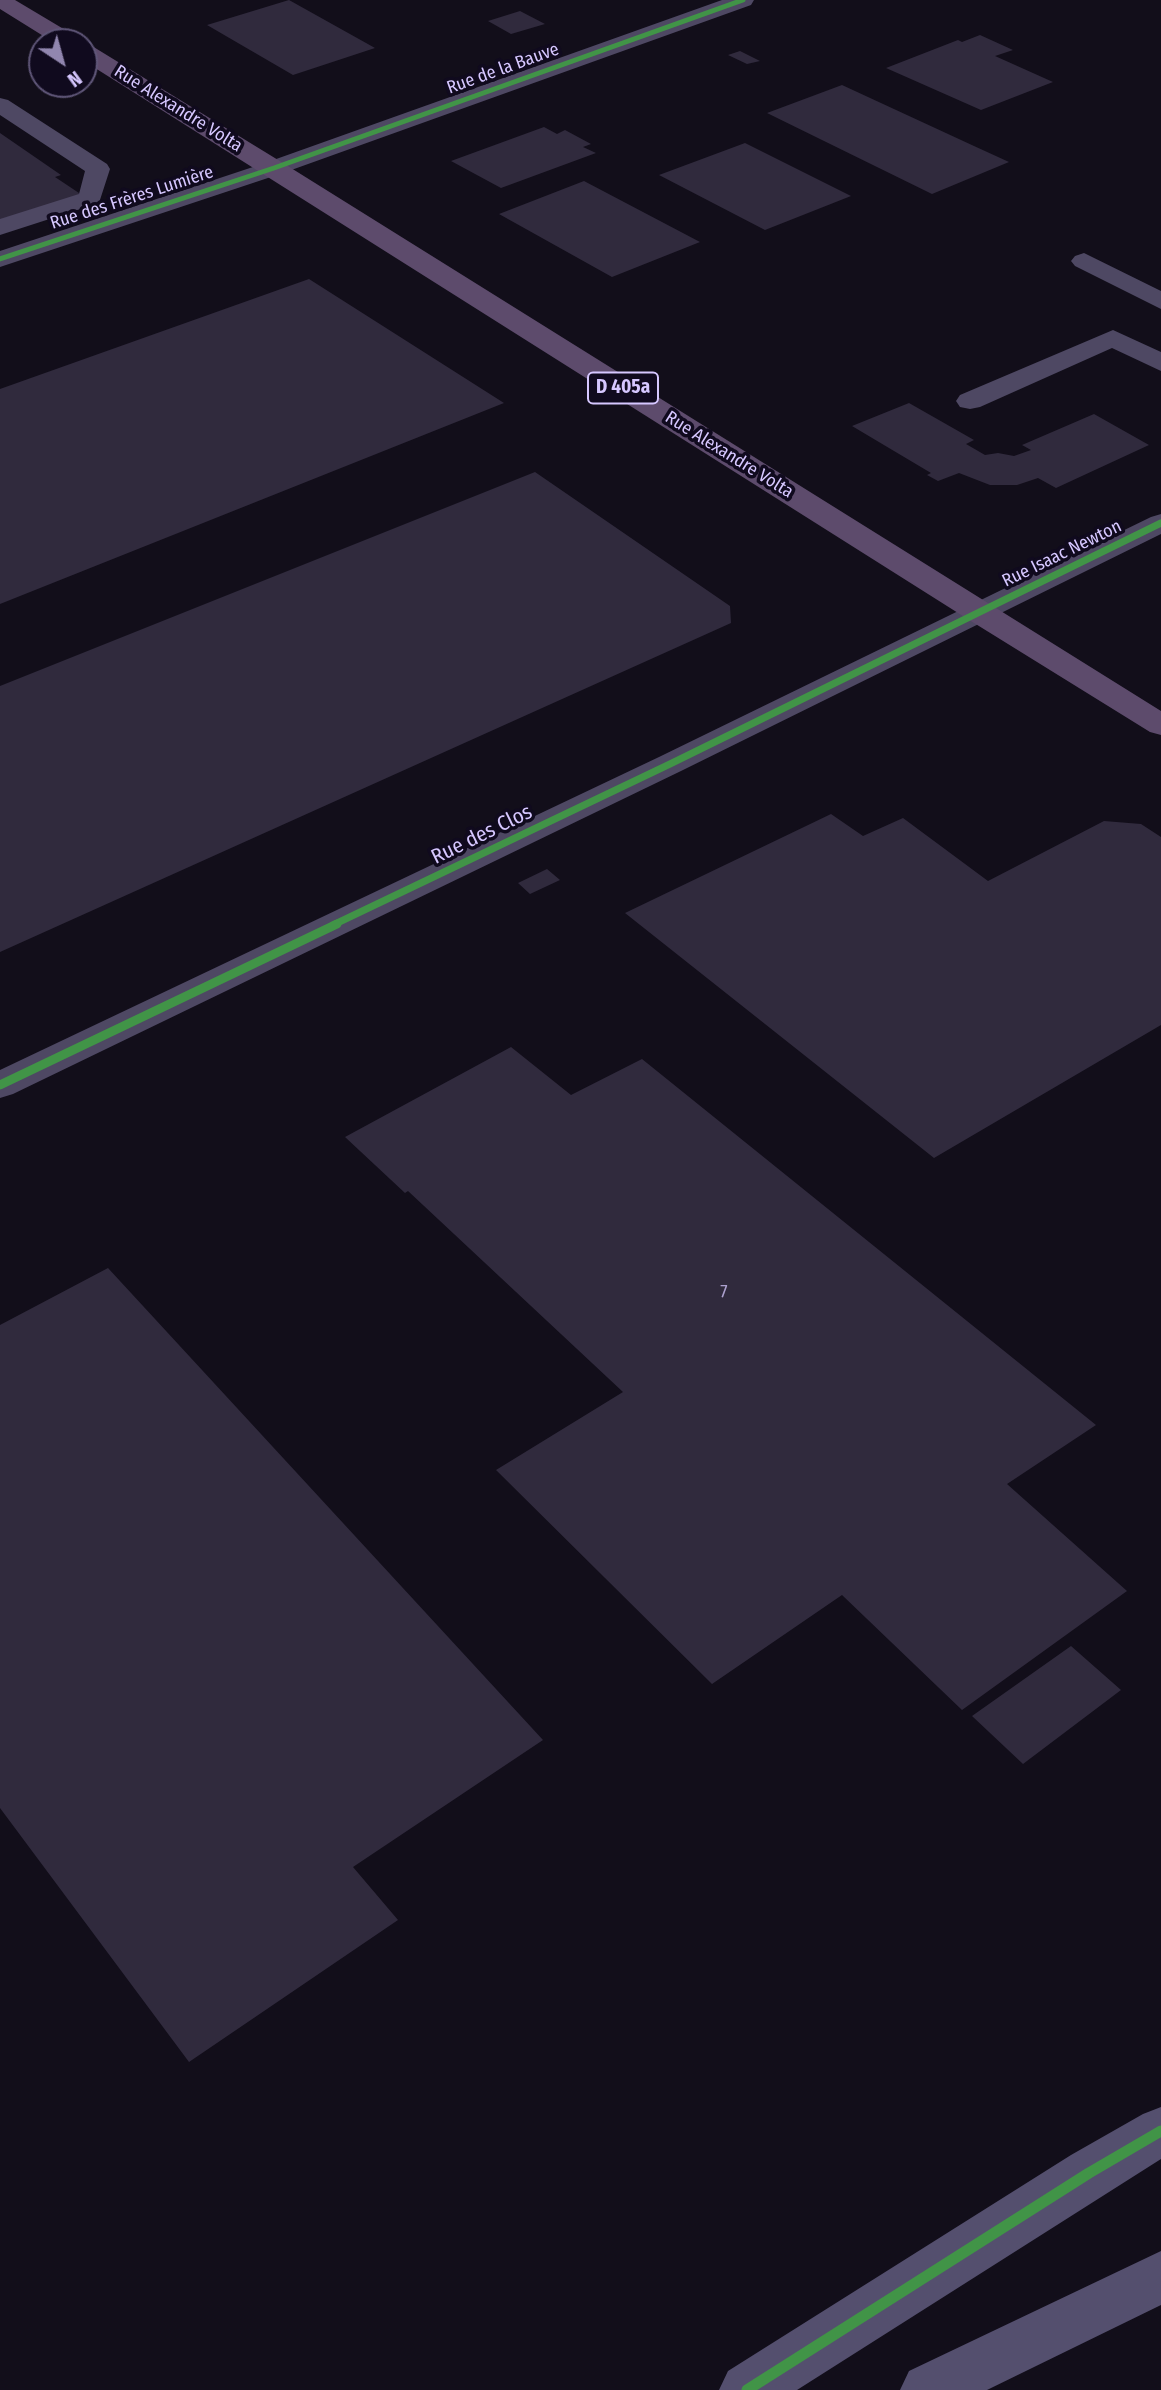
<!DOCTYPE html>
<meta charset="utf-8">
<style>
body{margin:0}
#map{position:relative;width:1161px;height:2390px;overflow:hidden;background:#120e1a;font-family:"Fira Sans Condensed",sans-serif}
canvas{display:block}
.north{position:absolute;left:28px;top:28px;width:70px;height:70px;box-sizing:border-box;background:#100a1e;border:2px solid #5f5678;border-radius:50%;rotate:144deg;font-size:19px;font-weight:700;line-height:28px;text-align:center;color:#d6c7ff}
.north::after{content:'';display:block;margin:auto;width:24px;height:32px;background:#9186af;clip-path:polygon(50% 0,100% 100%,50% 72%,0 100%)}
</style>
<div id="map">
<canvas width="1161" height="2390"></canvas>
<div class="north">N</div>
</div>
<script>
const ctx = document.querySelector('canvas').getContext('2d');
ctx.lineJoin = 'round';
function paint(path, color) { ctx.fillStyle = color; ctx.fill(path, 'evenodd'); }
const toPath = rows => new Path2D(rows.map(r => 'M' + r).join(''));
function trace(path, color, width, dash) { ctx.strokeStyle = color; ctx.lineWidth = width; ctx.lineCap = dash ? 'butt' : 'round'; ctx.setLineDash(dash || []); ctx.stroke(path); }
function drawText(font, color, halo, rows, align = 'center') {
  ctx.font = font + ' "Fira Sans Condensed",sans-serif'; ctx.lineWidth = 7; ctx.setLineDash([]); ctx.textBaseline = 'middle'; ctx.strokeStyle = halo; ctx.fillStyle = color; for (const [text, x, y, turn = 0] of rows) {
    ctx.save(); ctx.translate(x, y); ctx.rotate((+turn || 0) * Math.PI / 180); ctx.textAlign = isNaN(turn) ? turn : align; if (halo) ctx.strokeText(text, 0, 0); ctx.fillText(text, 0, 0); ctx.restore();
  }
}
paint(toPath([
 [289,0,375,48,293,75,207,25],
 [520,11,545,24,511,34,488,21],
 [980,35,1013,50,995,56,1053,82,981,110,886,68,958,40,962,42],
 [740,51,760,61,747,64,728,55],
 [842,85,974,146,1009,162,932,194,767,113],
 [544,127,557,134,565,130,591,144,583,147,596,153,501,188,451,161],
 [0,133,61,175,55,177,85,197,0,224],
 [745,143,851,196,765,230,659,175],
 [584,181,700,242,612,277,499,214],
 [309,279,504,403,0,604,0,389],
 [909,403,974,440,966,444,985,455,998,453,1014,456,1031,450,1022,445,1094,414,1149,445,1056,488,1038,478,1017,485,990,485,959,473,938,481,927,475,931,473,852,426],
 [535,472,730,606,731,623,0,952,0,686],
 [831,814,863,836,903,818,988,881,1104,821,1141,824,1161,837,1161,1025,934,1158,625,913],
 [547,869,560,880,530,894,518,883],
 [511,1047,571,1095,642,1059,1096,1425,1007,1484,1127,1591,962,1710,842,1595,712,1684,496,1470,623,1392,408,1191,405,1193,345,1137],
 [108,1268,543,1740,353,1867,398,1920,189,2062,0,1808,0,1325],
 [1071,1646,1121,1690,1023,1764,972,1716]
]), '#302a3d');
paint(toPath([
 [0,98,8,100,107,164,110,169,99,203,0,235,0,219,79,194,85,171,0,115,0,98],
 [1084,253,1161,291,1161,309,1075,266,1071,261,1075,256,1084,253],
 [1113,330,1161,352,1161,371,1112,348,980,407,970,409,960,407,956,401,960,395,1113,330]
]), '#4e4863');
paint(toPath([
 [722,0,754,0,751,5,283,173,0,267,0,251,265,163,722,0],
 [1161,514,1161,534,681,771,13,1094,0,1098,0,1070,659,757,1151,517,1161,514]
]), '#4e4863');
paint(toPath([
 [1161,2107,1161,2159,797,2390,719,2390,728,2371,1071,2155,1143,2114,1161,2107],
 [1161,2251,1161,2305,987,2390,900,2390,909,2371,1161,2251]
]), '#544f6e');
paint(toPath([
 [0,0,15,0,77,37,80,42,53,42,0,9,0,0],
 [84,44,92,46,283,163,1161,711,1161,735,1150,732,966,618,84,61,84,44]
]), '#5d4b6c');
trace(toPath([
 [0,259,274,168,743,0]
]), '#419447', 5);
trace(toPath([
 [333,925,670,764,1161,523]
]), '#419447', 7);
trace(toPath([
 [0,1085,337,924]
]), '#419447', 9);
trace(toPath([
 [747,2390,1089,2173,1161,2131]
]), '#419447', 11);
drawText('18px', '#d6c7ff', '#100a1e', [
 ["Rue de la Bauve",503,69,-20],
 ["Rue Alexandre Volta",178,109,32],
 ["Rue des Frères Lumière",132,198,-18],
 ["Rue Alexandre Volta",729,455,32],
 ["Rue Isaac Newton",1062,554,-26]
]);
drawText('18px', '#aca0ce', null, [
 ["7",724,1293]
]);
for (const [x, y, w] of [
 [623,388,70]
]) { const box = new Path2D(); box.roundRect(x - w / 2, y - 15.5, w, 31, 5); ctx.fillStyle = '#100a1e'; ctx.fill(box); trace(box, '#d6c7ff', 2); }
drawText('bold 19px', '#d6c7ff', null, [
 ["D 405a",623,388]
]);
drawText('21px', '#d6c7ff', '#100a1e', [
 ["Rue des Clos",482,835,-26]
]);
</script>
